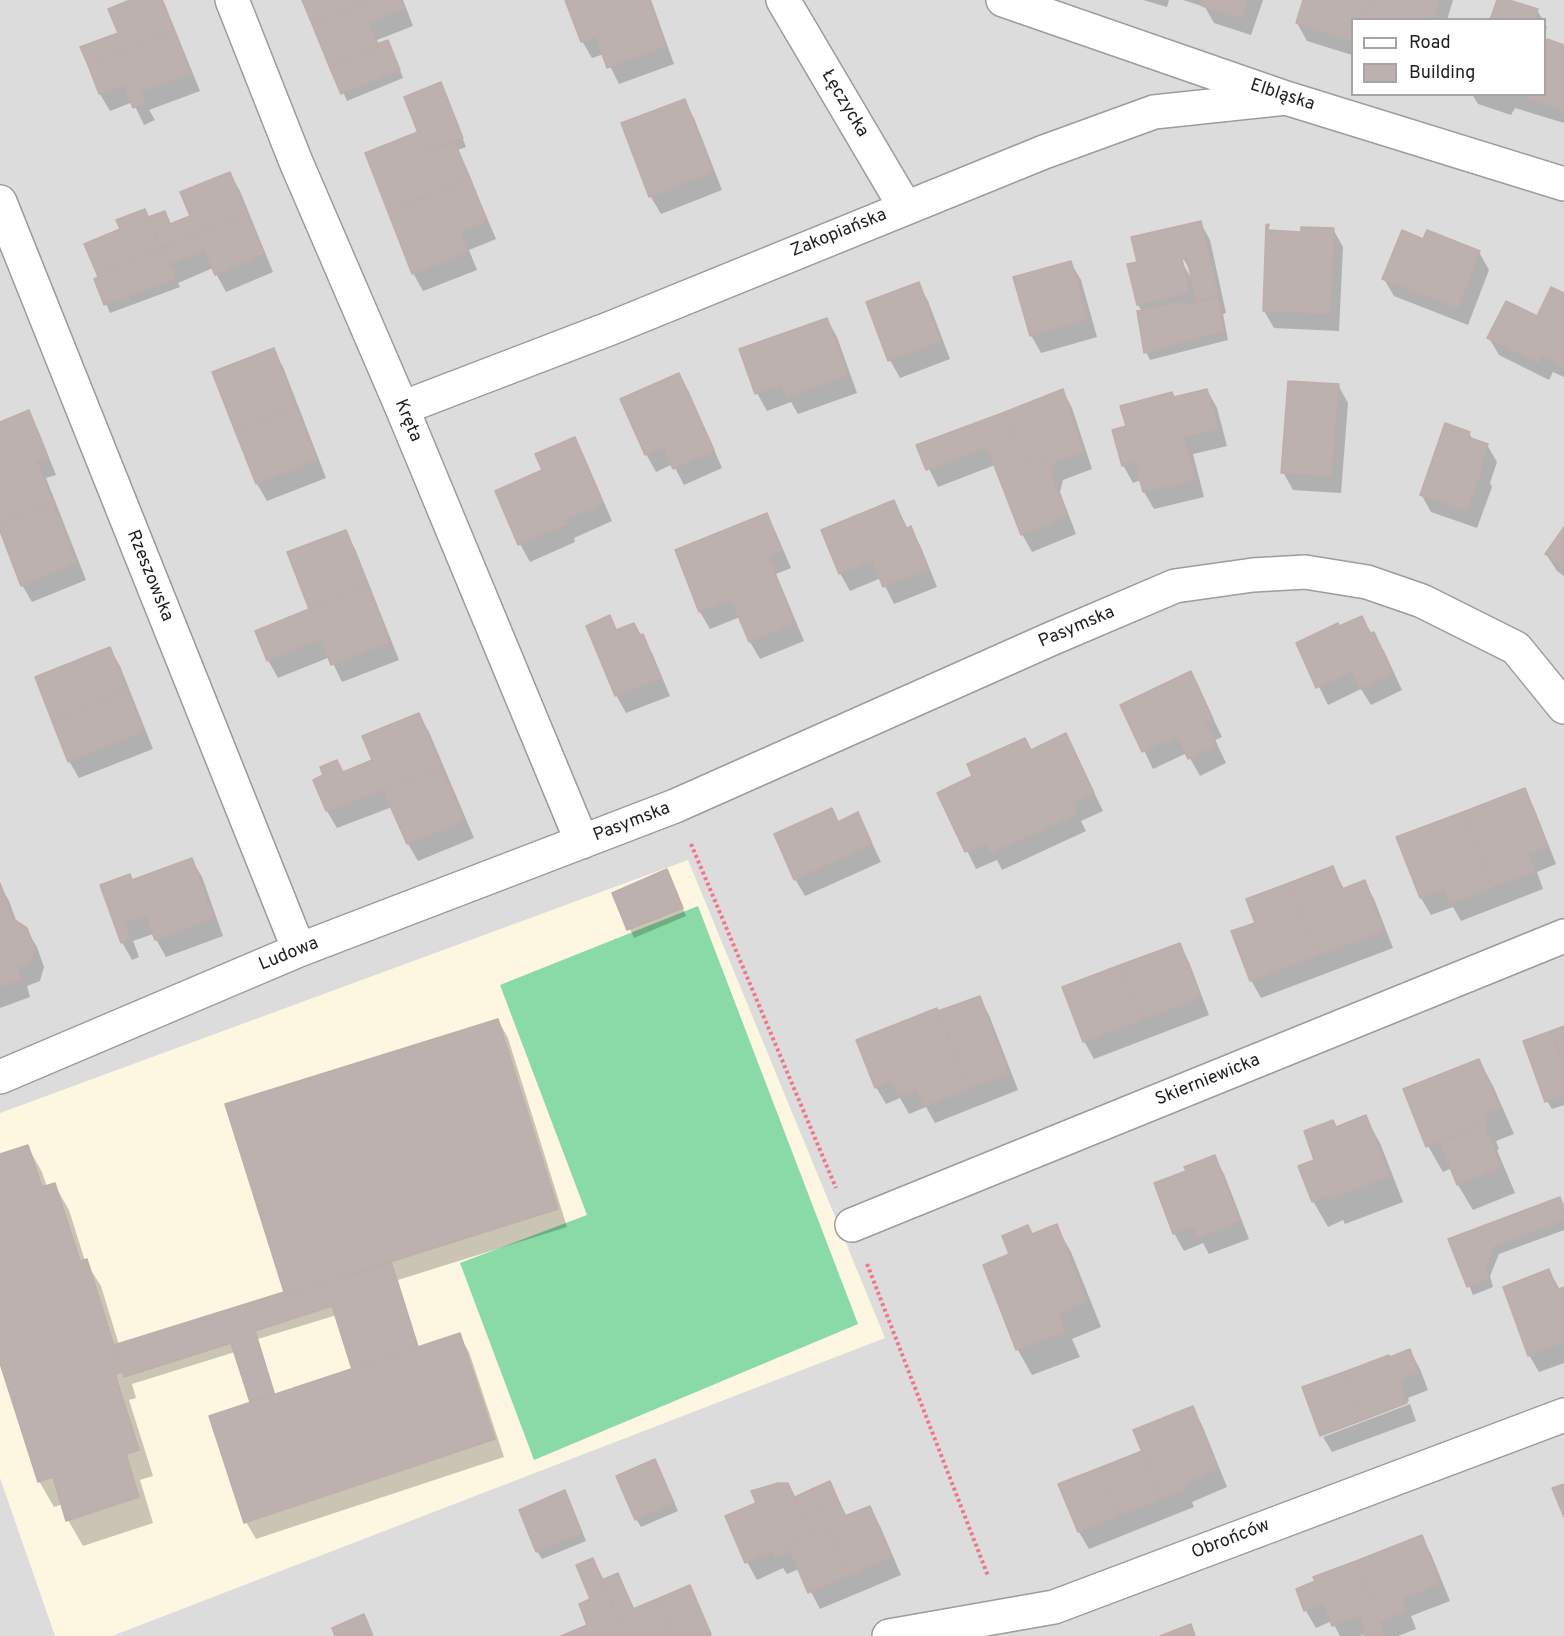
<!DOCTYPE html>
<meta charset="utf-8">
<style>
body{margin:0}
#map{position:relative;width:1564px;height:1636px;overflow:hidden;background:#efeae6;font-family:Overpass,sans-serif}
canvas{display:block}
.legend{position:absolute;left:1351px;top:18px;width:195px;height:78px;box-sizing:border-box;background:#fff;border:2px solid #a5a5a5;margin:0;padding:8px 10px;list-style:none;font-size:18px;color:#1f1f1f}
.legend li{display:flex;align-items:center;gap:12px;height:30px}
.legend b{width:30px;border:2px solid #a5a5a5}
</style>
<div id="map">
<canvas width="1564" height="1636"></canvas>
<ul class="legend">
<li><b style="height:8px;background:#fff"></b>Road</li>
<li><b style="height:16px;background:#bcb1af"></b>Building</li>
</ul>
</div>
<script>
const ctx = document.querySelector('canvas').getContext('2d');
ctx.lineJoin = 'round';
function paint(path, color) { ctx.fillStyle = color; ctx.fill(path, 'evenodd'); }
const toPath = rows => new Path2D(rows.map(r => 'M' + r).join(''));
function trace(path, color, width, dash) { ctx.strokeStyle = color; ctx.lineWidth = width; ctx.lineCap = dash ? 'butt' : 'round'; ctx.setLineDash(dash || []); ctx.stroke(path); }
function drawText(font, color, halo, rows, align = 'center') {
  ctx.font = font + ' Overpass,sans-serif'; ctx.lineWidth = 4.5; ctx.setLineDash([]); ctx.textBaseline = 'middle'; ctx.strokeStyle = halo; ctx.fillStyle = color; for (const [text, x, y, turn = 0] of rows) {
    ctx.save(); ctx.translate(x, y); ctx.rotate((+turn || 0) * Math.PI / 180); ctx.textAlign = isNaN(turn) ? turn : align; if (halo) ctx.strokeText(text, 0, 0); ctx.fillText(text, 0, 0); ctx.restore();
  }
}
paint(toPath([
 [0,0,1564,0,1564,1636,0,1636],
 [1352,20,1544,20,1544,94,1352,94]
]), '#dddcdc');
paint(toPath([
 [688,860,885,1338,112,1636,55,1636,0,1478,0,1113]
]), '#fdf6e1');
paint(toPath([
 [698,906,858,1324,534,1460,460,1263,587,1215,500,985]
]), '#89daa6');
paint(toPath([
 [135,0,163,0,200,91,149,110,155,120,144,125,133,102,110,111,100,94,82,48,120,34],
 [304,0,403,0,413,26,377,40,379,45,392,50,403,78,347,101],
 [567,0,651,0,674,64,619,84,604,54,592,58,582,41],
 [1143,0,1169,0,1167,7],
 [1183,0,1263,0,1251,35,1214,23,1205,7],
 [1305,0,1453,0,1447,20,1352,20,1352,55,1307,41,1297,23],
 [1498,0,1537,10,1543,20,1491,20],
 [1544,22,1547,27,1544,36],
 [1544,40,1564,46,1564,123,1515,108,1511,115,1478,104,1472,94,1544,94],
 [441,84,466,147,458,150,496,239,469,250,477,270,423,291,413,273,419,133],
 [684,101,694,118,722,190,661,214,651,197,623,124],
 [230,174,240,191,273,272,226,292,213,268,178,283,180,287,110,313,96,280,100,277,122,230,145,211,149,219,164,213,171,225,192,216],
 [1200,222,1210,240,1226,313,1223,314,1228,340,1150,360,1146,352,1142,311,1138,305,1129,265,1139,263],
 [1179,251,1191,272,1191,278,1177,253],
 [1333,229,1343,247,1339,331,1274,328,1264,311,1302,234],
 [1424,240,1479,252,1489,270,1468,325,1394,296,1384,279],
 [1071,263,1081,280,1097,337,1041,353,1031,335],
 [918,284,928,301,950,359,900,378,890,360],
 [1564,295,1564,377,1553,372,1549,380,1499,355,1489,338,1537,318],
 [827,319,837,337,857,393,798,414,791,402,767,411,757,393,741,350],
 [273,350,283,367,326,478,267,501,257,484,214,373],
 [679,375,689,392,722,468,684,485,673,464,656,472,646,454],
 [1338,385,1348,403,1341,493,1293,490,1283,472],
 [1207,390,1217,408,1227,446,1193,454,1204,497,1154,509,1144,492,1141,480,1133,483,1123,465,1128,427,1174,399],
 [1063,391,1072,408,1092,469,1063,480,1060,492,1076,534,1032,552,1022,534,995,465,938,487,918,446],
 [28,412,38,430,56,475,46,478,86,580,32,602,22,585,0,529,0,424],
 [1469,433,1473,440,1487,445,1497,462,1490,483,1492,487,1477,528,1431,512,1421,494],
 [574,439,584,456,612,521,574,538,575,542,530,562,520,544,497,491,544,471],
 [894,502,908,529,910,528,920,545,937,587,894,604,881,578,850,591,840,573],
 [766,515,776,533,791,568,776,574,804,641,760,659,750,642,740,617,710,629,700,612,676,551],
 [1564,529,1564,576,1557,571,1546,554],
 [345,532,355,549,399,660,342,682,330,657,278,678,268,660,311,610,289,553],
 [609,617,618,632,642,636,652,653,670,696,626,713,616,695],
 [1361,618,1384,651,1402,690,1371,705,1361,689,1328,705,1298,644],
 [110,649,120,666,153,749,79,778,69,761],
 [1191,673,1222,737,1215,740,1226,763,1200,776,1187,753,1153,769,1122,705],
 [419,715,429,732,474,838,418,861,408,844,392,807,337,828,327,811,315,781,325,776,344,773,374,761],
 [1066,735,1103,811,1081,821,1086,831,1002,870,997,860,976,869,939,794],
 [1524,790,1534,808,1556,864,1537,872,1543,889,1461,921,1453,907,1431,915,1421,898,1398,838],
 [831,810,839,823,858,814,881,862,805,896,795,879],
 [192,860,202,877,223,936,166,957,153,934,133,941,139,957,132,960,122,942,102,885,132,881],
 [1333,868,1344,889,1364,882,1374,899,1393,948,1261,998,1251,980,1257,923],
 [671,879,686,916,634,938,614,893],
 [0,885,9,901,17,923,26,929,37,947,44,967,40,981,27,986,30,997,0,1008],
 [1179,945,1189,962,1209,1015,1094,1059,1084,1041],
 [979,997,989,1015,1018,1090,935,1123,926,1107,909,1114,900,1098,886,1104,876,1087,938,1013],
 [498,1020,508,1038,567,1227,398,1280,419,1348,459,1335,469,1352,504,1457,256,1539,246,1522,252,1403,235,1352,132,1384,136,1398,129,1400,153,1476,140,1480,153,1523,83,1546,68,1520,63,1504,54,1507,39,1481,0,1358,0,1155,28,1147,42,1172,47,1187,54,1184,69,1210,85,1261,101,1286,119,1345,288,1299,227,1105],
 [337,1315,354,1369,276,1396,258,1339],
 [1564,1027,1564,1105,1552,1109,1547,1101],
 [1479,1060,1493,1086,1514,1134,1496,1141,1499,1149,1497,1150,1515,1193,1473,1210,1458,1185,1452,1168,1443,1172,1428,1146,1405,1090],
 [1365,1117,1380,1143,1403,1202,1345,1224,1343,1220,1328,1227,1313,1201,1316,1160,1337,1128],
 [1214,1157,1224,1174,1249,1239,1209,1254,1203,1243,1184,1251,1174,1233],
 [1559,1198,1564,1207,1564,1230,1499,1254,1490,1276,1493,1287,1473,1295,1450,1240],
 [1056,1226,1071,1252,1101,1327,1072,1339,1080,1357,1032,1375,1018,1350,985,1266,1011,1255,1032,1235],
 [1549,1270,1560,1290,1564,1289,1564,1363,1539,1372,1529,1355],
 [1410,1351,1420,1369,1428,1390,1408,1398,1409,1401,1322,1434,1322,1436,1304,1388],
 [1410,1404,1416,1421,1332,1452,1323,1437],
 [1192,1408,1202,1425,1227,1487,1192,1502,1194,1507,1089,1549,1079,1532,1060,1485,1144,1452],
 [655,1461,678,1511,641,1527,636,1519],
 [830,1483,847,1517,870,1508,880,1526,901,1575,820,1609,799,1569,787,1574,783,1568,757,1580,747,1562,758,1504,795,1498],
 [569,1500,586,1541,542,1559,537,1551],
 [1421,1537,1431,1554,1450,1601,1411,1616,1416,1629,1398,1636,1366,1636,1365,1634,1360,1636,1340,1636,1332,1621,1316,1628,1306,1611,1298,1590],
 [593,1560,604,1580,618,1574,635,1610,690,1587,711,1636,565,1636,589,1626,592,1599]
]), '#0003');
const building = toPath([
 [130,0,162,0,174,30,88,65,80,47,118,33,108,9,130,0],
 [302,0,371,0,312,24,302,0],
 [371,0,401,0,404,8,368,23,378,47,329,66,312,24,371,0],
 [565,0,649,0,666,46,607,68,596,37,581,42,565,0],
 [1204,0,1247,0,1241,18,1202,6,1204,0],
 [1303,0,1370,0,1363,20,1352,20,1352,41,1296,23,1303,0],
 [1370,0,1439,0,1433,20,1363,20,1370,0],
 [1497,0,1509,0,1538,9,1535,20,1490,20,1497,0],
 [174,30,191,73,141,92,146,103,133,108,124,85,99,94,88,65,174,30],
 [1547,39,1564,45,1564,110,1528,99,1530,94,1544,94,1544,49,1547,39],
 [388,40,400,70,341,94,329,66,378,47,377,44,388,40],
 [441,82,463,138,429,152,420,131,418,133,404,97,441,82],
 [685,99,713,172,649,197,621,123,685,99],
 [420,131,429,152,454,141,470,178,388,212,365,153,420,131],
 [230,172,247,213,161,248,148,217,165,211,170,224,190,216,180,192,230,172],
 [470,178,487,221,460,232,468,252,412,274,388,212,470,178],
 [145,209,161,248,97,274,84,244,120,229,116,220,145,209],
 [247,213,264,254,215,275,204,250,168,265,161,248,247,213],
 [1201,221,1218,295,1196,301,1187,258,1182,259,1189,293,1137,305,1127,264,1137,262,1131,237,1201,221],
 [1269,224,1268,230,1301,232,1301,227,1334,228,1330,314,1263,311,1266,225,1269,224],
 [1402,230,1423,239,1427,230,1480,251,1458,308,1382,279,1402,230],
 [161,248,168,265,171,264,176,279,104,305,94,279,98,277,97,274,161,248],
 [1071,261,1088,319,1030,336,1013,277,1071,261],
 [919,282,941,341,888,361,866,302,919,282],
 [1551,287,1564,293,1564,366,1543,356,1539,363,1487,338,1506,301,1537,316,1551,287],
 [1218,298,1224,331,1144,353,1137,311,1183,302,1184,305,1218,298],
 [827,318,848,375,786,398,782,385,755,394,739,349,827,318],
 [274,348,296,406,235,431,212,372,274,348],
 [679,373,714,450,673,469,663,447,645,455,620,399,679,373],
 [1288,381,1339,384,1331,476,1281,473,1288,381],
 [1063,389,1083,451,1053,463,1051,473,1044,453,1023,461,1005,412,1063,389],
 [1207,389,1218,429,1184,437,1195,480,1143,492,1135,462,1122,466,1112,430,1126,426,1120,406,1172,392,1174,397,1207,389],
 [296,406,317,460,256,484,235,431,296,406],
 [29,410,48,457,37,461,53,502,0,523,0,422,29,410],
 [1005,412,1023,461,1044,453,1067,516,1021,535,987,447,926,470,916,445,1005,412],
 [1445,423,1470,432,1468,437,1488,444,1480,467,1483,468,1467,511,1420,495,1445,423],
 [575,437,603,503,565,520,567,524,518,545,495,491,542,470,535,454,575,437],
 [894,500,906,529,911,526,928,569,883,587,872,560,839,574,821,530,894,500],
 [53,502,77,562,21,586,0,531,0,523,53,502],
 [767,513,782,551,768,556,795,623,749,642,731,599,699,612,675,550,767,513],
 [1564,527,1564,567,1545,554,1564,527],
 [346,530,368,585,309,609,287,552,346,530],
 [368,585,390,642,331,665,321,639,267,661,255,631,368,585],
 [610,615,616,630,634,623,640,635,643,634,661,678,615,696,586,626,610,615],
 [1362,616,1370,633,1374,632,1393,673,1360,689,1352,671,1316,688,1296,643,1338,623,1339,626,1362,616],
 [110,647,127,689,52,721,35,677,110,647],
 [1191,671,1213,719,1206,722,1217,745,1188,759,1177,736,1142,752,1120,705,1191,671],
 [127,689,144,731,68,762,52,721,127,689],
 [419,713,442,768,326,811,313,780,323,775,320,767,337,760,343,772,372,760,362,736,419,713],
 [1066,733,1094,793,1072,803,1077,814,991,853,986,843,965,852,937,793,972,776,967,764,1025,738,1031,750,1066,733],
 [442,768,465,821,407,844,383,790,442,768],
 [1525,788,1548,847,1528,854,1535,872,1493,887,1463,812,1525,788],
 [832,808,838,822,858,812,872,844,794,880,774,834,832,808],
 [1463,812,1493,887,1449,904,1444,889,1420,898,1396,837,1463,812],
 [192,858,214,918,155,940,146,916,124,923,131,939,121,943,100,885,130,874,132,880,192,858],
 [1333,866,1342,889,1365,880,1384,931,1318,955,1289,883,1333,866],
 [667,869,683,908,627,930,612,893,667,869],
 [0,883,13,919,27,928,35,949,30,964,18,968,21,979,0,987,0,883],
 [1289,883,1318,955,1250,981,1231,931,1255,923,1246,899,1289,883],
 [1180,943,1201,997,1142,1020,1120,965,1180,943],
 [1120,965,1142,1020,1083,1042,1062,987,1120,965],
 [980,996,1009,1073,969,1089,938,1011,980,996],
 [937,1008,969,1089,923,1107,917,1090,898,1097,891,1081,875,1088,856,1040,937,1008],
 [498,1019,558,1209,285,1295,225,1104,498,1019],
 [1564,1026,1564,1066,1551,1031,1564,1026],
 [1551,1031,1564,1066,1564,1095,1545,1102,1523,1041,1551,1031],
 [1479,1059,1500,1108,1483,1115,1486,1123,1426,1147,1403,1089,1479,1059],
 [1366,1115,1390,1176,1329,1199,1328,1195,1312,1202,1298,1166,1314,1160,1304,1131,1333,1120,1336,1127,1366,1115],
 [1484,1124,1501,1167,1457,1185,1440,1142,1484,1124],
 [28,1145,42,1187,55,1183,80,1261,87,1259,122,1372,115,1374,139,1450,126,1454,139,1497,66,1521,53,1477,38,1482,0,1363,0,1154,28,1145],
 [1215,1155,1240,1221,1198,1238,1193,1226,1173,1234,1154,1183,1186,1171,1184,1167,1215,1155],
 [1560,1197,1564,1208,1564,1220,1494,1246,1486,1266,1489,1278,1467,1287,1448,1239,1560,1197],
 [1057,1224,1087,1301,1059,1313,1066,1331,1016,1350,983,1265,1009,1254,1002,1236,1028,1225,1032,1234,1057,1224],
 [391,1262,418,1347,352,1369,332,1306,255,1331,274,1394,250,1402,231,1343,124,1377,114,1345,284,1292,285,1295,391,1262],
 [1549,1269,1557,1290,1564,1287,1564,1342,1528,1356,1503,1287,1549,1269],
 [460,1333,495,1439,244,1523,209,1416,460,1333],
 [1410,1349,1419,1373,1399,1380,1407,1403,1363,1420,1344,1372,1389,1355,1390,1357,1410,1349],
 [1344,1372,1363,1420,1320,1436,1302,1387,1344,1372],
 [1193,1406,1218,1469,1183,1484,1186,1489,1161,1499,1133,1430,1193,1406],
 [1142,1451,1161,1499,1118,1516,1099,1468,1142,1451],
 [655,1459,674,1503,635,1520,616,1476,655,1459],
 [1099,1468,1118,1516,1078,1532,1058,1484,1099,1468],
 [830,1481,845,1516,870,1506,892,1557,849,1575,812,1489,830,1481],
 [778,1483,788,1483,811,1533,787,1544,790,1552,775,1557,773,1551,745,1563,725,1516,756,1503,751,1491,778,1483],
 [1564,1484,1564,1517,1552,1488,1564,1484],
 [812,1489,849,1575,808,1593,787,1544,811,1533,795,1497,812,1489],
 [565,1490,582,1533,536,1552,519,1510,565,1490],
 [1422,1535,1441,1583,1402,1599,1407,1611,1380,1622,1356,1561,1422,1535],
 [593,1558,617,1616,626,1636,561,1636,587,1625,579,1604,590,1599,576,1565,593,1558],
 [1356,1561,1380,1622,1385,1636,1364,1636,1362,1630,1365,1628,1361,1615,1332,1626,1324,1604,1304,1611,1296,1589,1315,1581,1313,1577,1356,1561],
 [618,1573,633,1609,657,1599,673,1636,626,1636,602,1580,618,1573],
 [690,1585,711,1634,706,1636,673,1636,657,1599,690,1585],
 [364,1614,373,1636,335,1636,332,1628,364,1614],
 [1191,1624,1195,1636,1160,1636,1191,1624]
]);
paint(building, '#bcb1af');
trace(building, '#c0ada9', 1.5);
const minor = toPath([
 [232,0,296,162,402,408,582,842],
 [783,0,905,207],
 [1003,0,1286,98,1564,184],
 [0,202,299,950],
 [402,408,611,328,1044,152,1154,112,1286,98],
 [0,1077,299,950,675,806,1053,638,1175,586,1253,575,1305,572,1367,582,1422,601,1516,648,1564,707],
 [852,1225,1564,936],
 [889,1636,1054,1607,1564,1415]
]);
trace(minor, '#9c9c9c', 36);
trace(toPath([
 [691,844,836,1188],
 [867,1264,988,1576]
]), '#f27587', 4, [3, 3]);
trace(minor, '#fff', 33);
drawText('18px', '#1f1f1f', '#fff', [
 ["Elbląska",1282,96,18],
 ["Łęczycka",844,104,59],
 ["Zakopiańska",839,234,-22],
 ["Kręta",407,421,67],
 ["Rzeszowska",149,576,68],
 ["Pasymska",1077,628,-23],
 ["Pasymska",632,823,-21],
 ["Ludowa",289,955,-22],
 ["Skierniewicka",1208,1081,-22],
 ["Obrońców",1231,1540,-21]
]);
</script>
